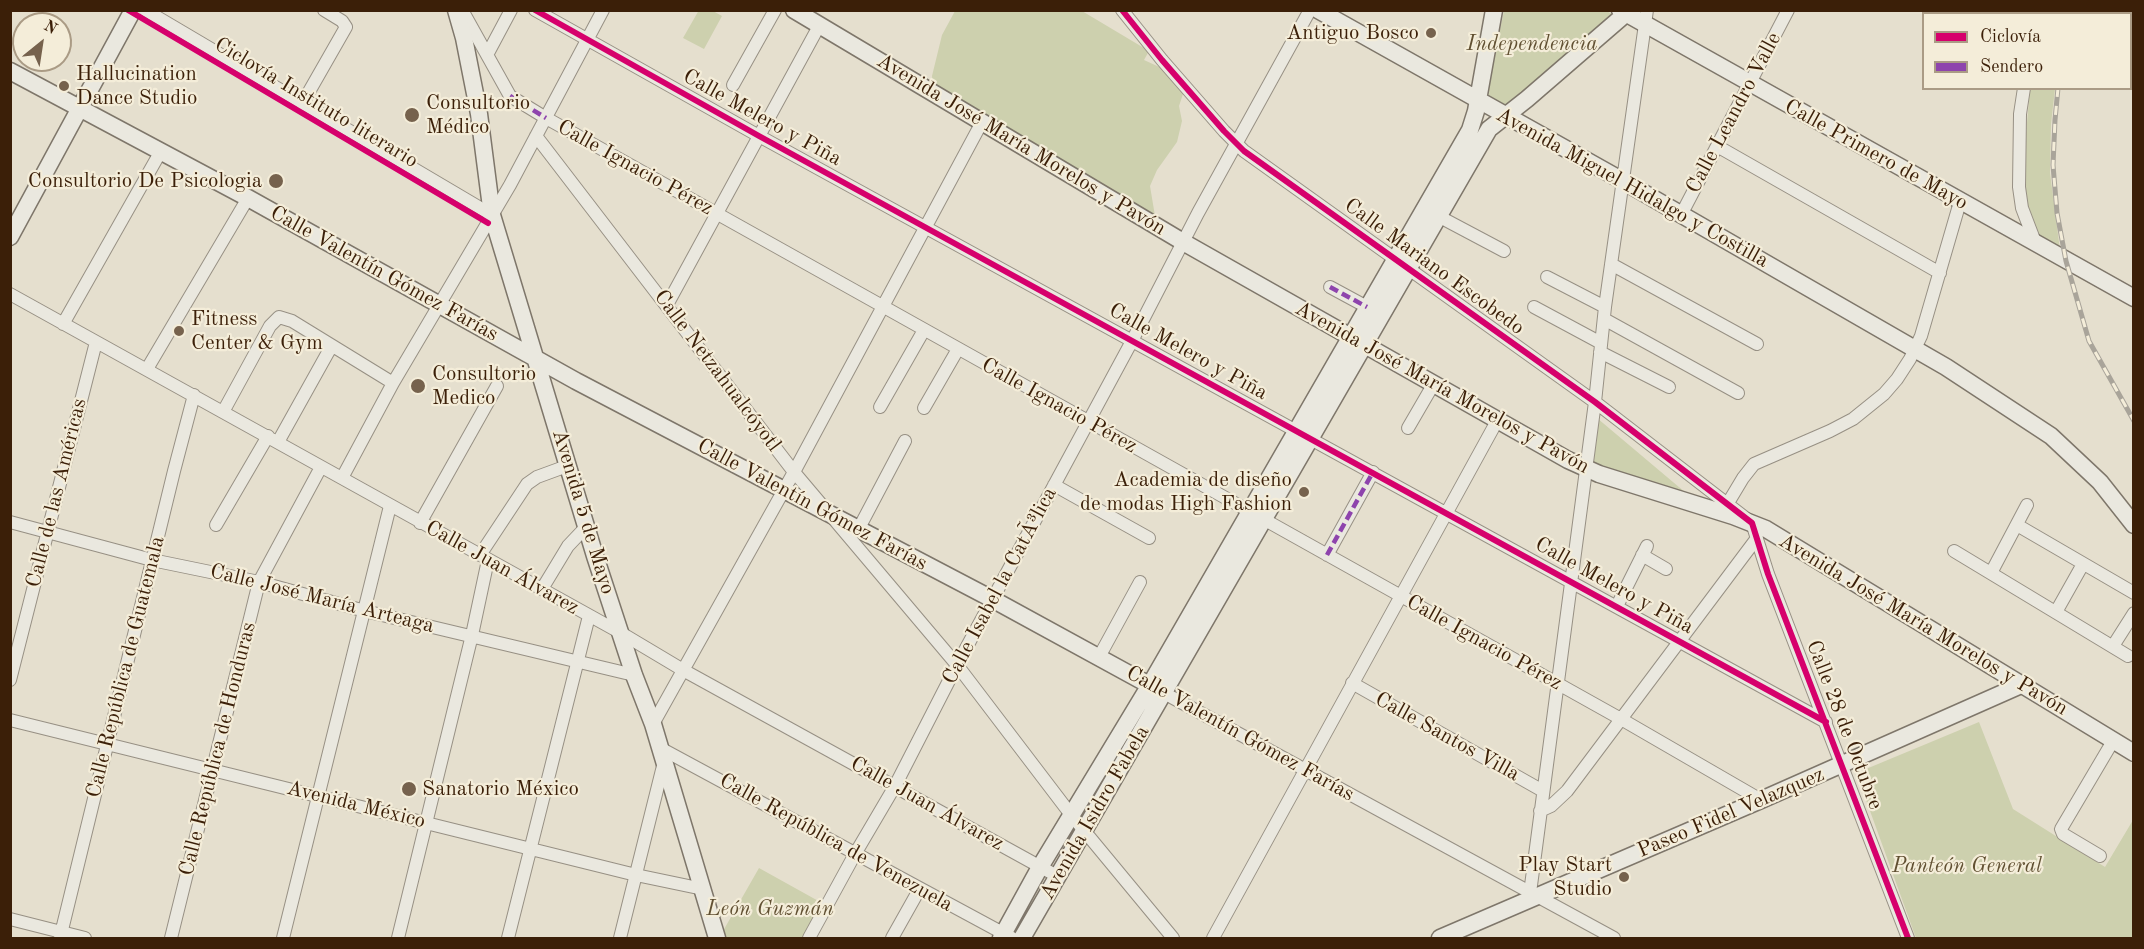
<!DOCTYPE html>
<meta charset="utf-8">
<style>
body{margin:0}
#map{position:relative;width:2144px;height:949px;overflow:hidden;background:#e5dfce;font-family:"Old Standard TT",serif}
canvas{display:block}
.frame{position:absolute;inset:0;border:12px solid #3b1f08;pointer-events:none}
.legend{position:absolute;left:1922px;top:12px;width:210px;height:78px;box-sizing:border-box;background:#f4edd9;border:2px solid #aa9b85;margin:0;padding:8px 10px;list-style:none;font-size:18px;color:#3b1f08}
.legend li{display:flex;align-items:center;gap:12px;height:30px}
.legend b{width:30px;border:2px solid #aa9b85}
.north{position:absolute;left:12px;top:12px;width:60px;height:60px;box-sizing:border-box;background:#f4edd9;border:2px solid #aa9b85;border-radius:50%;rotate:30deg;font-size:16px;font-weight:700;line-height:24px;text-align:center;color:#3b1f08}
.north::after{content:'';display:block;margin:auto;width:21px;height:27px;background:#76624d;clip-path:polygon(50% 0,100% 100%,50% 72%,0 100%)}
</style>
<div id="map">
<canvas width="2144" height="949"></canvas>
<div class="frame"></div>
<ul class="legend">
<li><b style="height:8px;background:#d6006c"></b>Ciclovía</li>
<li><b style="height:8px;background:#8e44ad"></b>Sendero</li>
</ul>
<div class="north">N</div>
</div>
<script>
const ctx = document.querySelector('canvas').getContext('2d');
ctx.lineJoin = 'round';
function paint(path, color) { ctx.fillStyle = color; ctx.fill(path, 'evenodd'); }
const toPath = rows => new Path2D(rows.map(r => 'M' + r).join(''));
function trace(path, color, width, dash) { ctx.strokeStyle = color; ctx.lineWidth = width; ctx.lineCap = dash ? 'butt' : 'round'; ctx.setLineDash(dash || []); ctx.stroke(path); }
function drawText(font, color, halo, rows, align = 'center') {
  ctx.font = font + ' "Old Standard TT",serif'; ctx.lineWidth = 4.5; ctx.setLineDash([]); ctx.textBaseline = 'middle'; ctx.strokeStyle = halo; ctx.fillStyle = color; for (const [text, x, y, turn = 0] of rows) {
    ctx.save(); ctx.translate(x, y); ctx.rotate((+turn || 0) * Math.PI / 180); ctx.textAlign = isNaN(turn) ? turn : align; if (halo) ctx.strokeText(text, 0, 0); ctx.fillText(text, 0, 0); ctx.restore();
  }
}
paint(toPath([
 [699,10,713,11,722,16,704,49,683,38],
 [955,11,1082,11,1149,51,1144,60,1168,71,1184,91,1179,106,1182,121,1177,142,1157,170,1150,186,1155,216,933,87,932,76,942,35],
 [1504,11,1606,11,1617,16,1510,107,1486,95],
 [2030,89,2055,89,2051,124,2050,173,2060,250,2041,239,2033,227,2029,212,2026,195,2025,145],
 [1597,418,1686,493,1593,463],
 [1979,722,2013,809,2105,867,2133,820,2133,938,1916,938,1861,786,1866,769],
 [759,868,822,903,805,938,725,938,723,931]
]), '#cdd0ae');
const street = toPath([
 [145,10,492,215],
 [462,10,510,96,546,118,1621,719,1761,800],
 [535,10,759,136,1826,722],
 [1122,10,1162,60,1224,131,1244,151,1595,402,1752,523,1768,574,1908,938],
 [2050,10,2051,14],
 [487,55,511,10],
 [733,85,775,10],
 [2024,88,2020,114,2019,187,2022,208,2035,242],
 [302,104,346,27,342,21,324,10],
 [536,136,794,472,957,665,1072,816,1173,938],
 [1717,146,1940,273],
 [1681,215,1788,10],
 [1438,216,1504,251],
 [1611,264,1757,344],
 [1547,277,1605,307],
 [1330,287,1367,307],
 [10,294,621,633,683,670,1057,876],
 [667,305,819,26],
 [1534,307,1601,343],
 [1604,319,1738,393],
 [63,324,161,151],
 [1600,352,1669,387],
 [147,369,248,198],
 [880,407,924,330],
 [924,408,958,349],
 [223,412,270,326,279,317,292,321,393,383],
 [1408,428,1433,385],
 [278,442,331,347],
 [342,478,393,383,510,185,603,10],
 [1054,485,1149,538],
 [1728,503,1743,478,1754,464,1830,431,1853,419,1884,394,1897,379,1910,359,1921,336,1960,202],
 [10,522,152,560,259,582,365,611,634,675],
 [420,523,497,386],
 [216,525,268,436],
 [2017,525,2134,593],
 [858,530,905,441],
 [1954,551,2128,656],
 [480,555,527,484,537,477,567,466],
 [1327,555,1373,472],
 [1642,555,1666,569],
 [1991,573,2027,505],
 [542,589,568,546,586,527],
 [1617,606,1647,546],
 [2056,612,2083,564],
 [2113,646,2134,613],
 [1099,657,1140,582],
 [10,680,96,342],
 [1352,683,1543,791],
 [1164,693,1614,938],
 [10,720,636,875,703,889],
 [653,724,794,472,982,122],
 [660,748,1012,938],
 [1540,811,1551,806,1567,791,1757,538],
 [2100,856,2063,834,2061,829,2113,741],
 [1530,893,1595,402,1605,307,1647,10],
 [10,919,85,938],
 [60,938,174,471,194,395],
 [171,938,259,582,321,467],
 [283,938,390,506],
 [398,938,472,635,488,560],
 [508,938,589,616],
 [620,938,664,762],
 [809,938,855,854,895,786,957,665,1132,341,1198,213,1310,10],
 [892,938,919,890],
 [1213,938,1497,421]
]);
const secondary = toPath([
 [456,10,464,38,479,114,492,215,595,556,634,675,653,724,717,938],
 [794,10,1183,242,1568,460,1599,474,1733,516,1766,529,2134,753],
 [1318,10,1623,181,1946,367,2051,436,2100,482,2134,525],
 [1620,10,2134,298],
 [2073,10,2076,14],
 [2130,44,2134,46],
 [10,71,248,198,576,381,992,599,1164,693],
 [10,237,133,10],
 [1001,938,1040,867,1150,685,1470,130,1476,111,1494,10],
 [1022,938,1489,129,1527,99,1630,10],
 [1440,938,1761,800,2021,685]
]);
trace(street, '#979084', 14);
trace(secondary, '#7e766a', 19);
trace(street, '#eae8df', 12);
trace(secondary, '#eae8df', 16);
const rail = toPath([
 [2076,14,2077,10],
 [2058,88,2055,120,2053,165,2057,213,2066,261,2089,341,2134,421]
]);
trace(rail, '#a9a49a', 5);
trace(rail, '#f4edd9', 3, [9]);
trace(toPath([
 [510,96,546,118],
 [1330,287,1367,307],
 [1327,555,1373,472]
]), '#8e44ad', 4.5, [9, 4.5]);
trace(toPath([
 [128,10,488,223],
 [535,10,759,136,1826,722],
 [1122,10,1162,60,1224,131,1244,151,1595,402,1752,523,1768,574,1908,938]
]), '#d6006c', 6);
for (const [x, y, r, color] of [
 [1431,33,6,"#76624d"],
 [64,86,6,"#76624d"],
 [412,115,8,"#76624d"],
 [276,181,8,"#76624d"],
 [179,331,6,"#76624d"],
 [418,386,8,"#76624d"],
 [1304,492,6,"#76624d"],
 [409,789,8,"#76624d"],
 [1624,877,6,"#76624d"]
]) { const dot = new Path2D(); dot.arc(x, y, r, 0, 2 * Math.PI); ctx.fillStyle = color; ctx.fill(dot); trace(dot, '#f4edd9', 2); }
drawText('21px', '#3b1f08', '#f4edd9', [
 ["Antiguo Bosco",1419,33,"right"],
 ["Hallucination",76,74],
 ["Dance Studio",76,98],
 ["Consultorio",426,103],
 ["Médico",426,127],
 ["Consultorio De Psicologia",262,181,"right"],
 ["Fitness",191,319],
 ["Center & Gym",191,343],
 ["Consultorio",432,374],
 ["Medico",432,398],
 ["Academia de diseño",1292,480,"right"],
 ["de modas High Fashion",1292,504,"right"],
 ["Sanatorio México",422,789],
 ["Play Start",1612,865,"right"],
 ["Studio",1612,889,"right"]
], 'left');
drawText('italic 21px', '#615032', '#f4edd9', [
 ["Independencia",1532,44],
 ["Panteón General",1967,866],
 ["León Guzmán",770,909]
]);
drawText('21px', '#3b1f08', '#f4edd9', [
 ["Ciclovía Instituto literario",316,103,31],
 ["Calle Leandro Valle",1734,113,-62],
 ["Calle Melero y Piña",762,118,29],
 ["Avenida José María Morelos y Pavón",1021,145,31],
 ["Calle Primero de Mayo",1876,155,29],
 ["Calle Ignacio Pérez",635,168,29],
 ["Avenida Miguel Hidalgo y Costilla",1632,188,29],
 ["Calle Mariano Escobedo",1434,267,36],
 ["Calle Valentín Gómez Farías",384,274,29],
 ["Calle Melero y Piña",1188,352,29],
 ["Calle Netzahualcóyotl",717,371,53],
 ["Avenida José María Morelos y Pavón",1442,388,29],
 ["Calle Ignacio Pérez",1059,406,29],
 ["Calle de las Américas",57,493,-76],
 ["Calle Valentín Gómez Farías",812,505,28],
 ["Avenida 5 de Mayo",583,512,73],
 ["Calle Juan Álvarez",502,568,29],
 ["Calle Isabel la CatÃ³lica",1000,586,-62],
 ["Calle Melero y Piña",1614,586,29],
 ["Calle José María Arteaga",322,599,14],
 ["Avenida José María Morelos y Pavón",1923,625,31],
 ["Calle Ignacio Pérez",1484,643,29],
 ["Calle República de Guatemala",126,667,-76],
 ["Calle 28 de Octubre",1844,725,69],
 ["Calle Valentín Gómez Farías",1240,734,29],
 ["Calle Santos Villa",1447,737,29],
 ["Calle República de Honduras",218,749,-76],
 ["Calle Juan Álvarez",927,804,29],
 ["Avenida México",356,805,14],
 ["Avenida Isidro Fabela",1095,813,-60],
 ["Paseo Fidel Velazquez",1731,813,-23],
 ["Calle República de Venezuela",836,843,29]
]);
</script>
